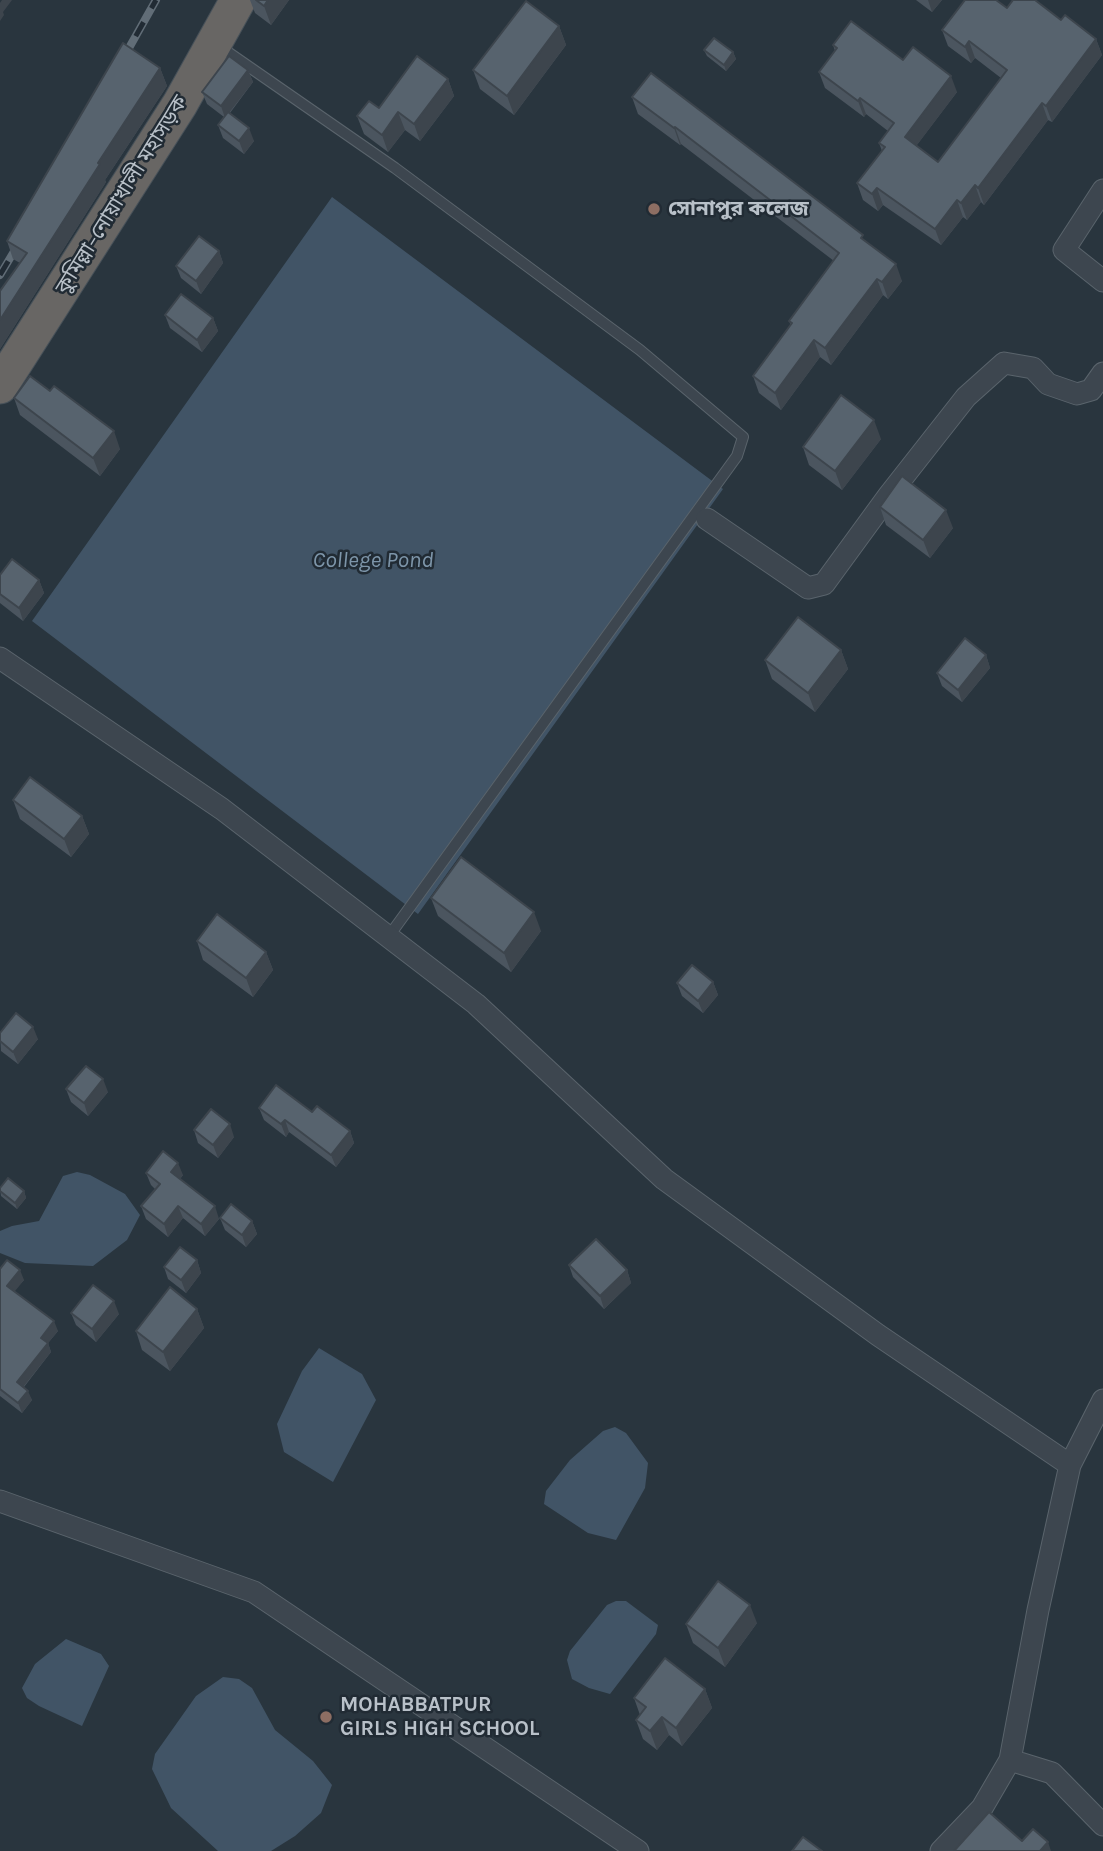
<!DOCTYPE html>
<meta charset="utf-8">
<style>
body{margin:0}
canvas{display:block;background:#29353e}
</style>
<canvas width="1103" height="1851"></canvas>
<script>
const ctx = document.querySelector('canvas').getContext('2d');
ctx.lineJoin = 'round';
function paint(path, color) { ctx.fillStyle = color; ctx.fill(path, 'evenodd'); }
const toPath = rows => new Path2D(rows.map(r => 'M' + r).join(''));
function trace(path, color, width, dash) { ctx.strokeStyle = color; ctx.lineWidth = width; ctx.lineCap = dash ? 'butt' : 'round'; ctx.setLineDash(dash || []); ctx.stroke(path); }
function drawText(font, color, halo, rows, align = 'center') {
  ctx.font = font + ' Karla,"Noto Sans Bengali",sans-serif'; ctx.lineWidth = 5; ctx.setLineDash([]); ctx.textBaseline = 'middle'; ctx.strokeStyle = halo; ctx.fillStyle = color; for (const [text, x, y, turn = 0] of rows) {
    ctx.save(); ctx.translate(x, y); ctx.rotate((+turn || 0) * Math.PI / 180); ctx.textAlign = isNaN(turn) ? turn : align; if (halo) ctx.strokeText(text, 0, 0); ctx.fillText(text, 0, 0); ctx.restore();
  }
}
paint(toPath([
 [332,197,723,489,418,914,32,621],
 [77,1172,90,1175,125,1194,140,1215,127,1240,93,1266,25,1263,0,1253,0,1231,12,1226,39,1221,63,1176],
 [319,1348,362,1374,376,1400,333,1482,284,1452,277,1424,302,1371],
 [615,1427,626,1433,648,1463,645,1488,616,1540,588,1533,544,1504,546,1491,570,1460,603,1431],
 [616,1601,626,1601,658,1625,656,1634,610,1694,589,1688,572,1679,567,1660,570,1651,607,1605],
 [66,1639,101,1654,109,1666,82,1726,39,1706,27,1698,22,1688,35,1664],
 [223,1677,239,1679,252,1688,275,1730,313,1761,332,1785,321,1813,295,1836,271,1851,218,1851,171,1808,152,1769,155,1754,196,1696]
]), '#415466');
const service = toPath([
 [219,46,395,168,640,350,743,437,737,456,389,936]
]);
const minor = toPath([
 [1103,190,1064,250,1103,281],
 [707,519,808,588,824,584,889,495,966,397,1004,363,1033,368,1048,384,1077,394,1091,390,1103,373],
 [0,658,222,809,476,1004,664,1179,878,1335,1070,1465],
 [0,1501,254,1592,638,1851],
 [1010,1760,1052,1773,1103,1825],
 [941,1851,982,1808,1010,1760,1038,1610,1070,1465,1103,1400]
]);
const trunk = toPath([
 [0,386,180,104,238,0]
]);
trace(service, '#5a646c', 12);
trace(minor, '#5a646c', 23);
trace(trunk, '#475159', 37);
trace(service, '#3d464f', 10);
trace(minor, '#3d464f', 21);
trace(trunk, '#686664', 35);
const rail = toPath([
 [120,64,156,0],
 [0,275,22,238]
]);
trace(rail, '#616d77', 8);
trace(rail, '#212b34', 5, [16]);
paint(toPath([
 [250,0,289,0,271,25,255,13],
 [916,0,942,0,932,12],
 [1007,8,1061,20,1096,39,1102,55,1052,122,1048,120,984,205,981,202,967,220,963,217,941,245,883,205,878,211,863,200,857,183,882,151,879,143,888,131,866,114,864,117,825,88,819,72,835,51,833,45,903,60,957,92,916,146,938,162,1001,78,975,58,971,63,948,46,942,30],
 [559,26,566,45,514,115,480,89,473,70],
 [704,50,733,52,736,59,726,71,707,56],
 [160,68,167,86,105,180,106,182,0,349,0,291,20,263,13,259,7,241],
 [248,70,253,82,230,113,254,141,244,154,223,138,218,125,224,117,207,104,202,92],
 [448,79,454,96,420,141,405,130,388,152,364,134,357,116],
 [632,97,866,241,902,281,888,299,883,295,831,365,820,357,781,410,759,393,753,376,791,326,789,321,834,261,681,144,680,145,638,114],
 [219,251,223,263,201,294,181,278,176,266],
 [165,315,213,318,218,331,202,352,170,328],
 [14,398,120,449,100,476,20,415],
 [881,439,842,490,809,465,803,447],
 [880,507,953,528,930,558,886,525],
 [0,575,39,580,44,593,23,621,0,603],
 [841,650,848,669,815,712,772,679,765,660],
 [986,655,990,668,962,702,942,686,937,673],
 [13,800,82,816,89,834,71,857,20,819],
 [431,898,541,931,511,972,438,916],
 [197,941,266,952,273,970,253,997,203,960],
 [713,982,718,995,703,1013,682,996,677,983],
 [0,1033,38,1039,18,1064,1,1051],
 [66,1089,108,1092,88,1116,71,1102],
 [259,1108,312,1112,350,1131,354,1143,336,1167,289,1132,286,1137,264,1120],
 [194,1130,234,1137,218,1158,198,1143],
 [146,1173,183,1175,180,1179,219,1219,205,1236,183,1218,168,1237,146,1219,141,1206,155,1189,151,1185],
 [0,1188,24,1191,26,1198,17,1209,1,1196],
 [220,1218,252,1221,257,1234,246,1247,225,1230],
 [197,1260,201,1273,186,1293,168,1279,164,1267],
 [569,1265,627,1270,631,1283,604,1309,573,1277],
 [0,1269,24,1280,14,1291,58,1331,48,1343,51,1352,24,1387,32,1400,22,1413,0,1396],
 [197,1309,204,1328,170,1371,142,1350,136,1331],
 [71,1313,119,1314,96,1342,76,1325],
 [757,1623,725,1667,693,1643,686,1624],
 [705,1689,712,1708,682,1746,669,1735,657,1750,643,1739,636,1720,640,1715,634,1698]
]), '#4b555f');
paint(toPath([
 [2,0,12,0,3,12,4,15,0,21,0,3],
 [268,0,289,0,271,25,264,6],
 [928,0,942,0,932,12],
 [559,26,566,45,514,115,507,96],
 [1096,39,1102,55,1052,122,1046,106],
 [969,41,975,58,971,63,965,47],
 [733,52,736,59,726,71,724,65],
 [160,68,167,86,105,180,106,182,0,349,0,320,98,163],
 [248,70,253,82,225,118,221,106],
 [951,76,957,92,911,153,905,137],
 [448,79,454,96,420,141,414,124],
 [860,98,866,114,864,117,858,101],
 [1042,103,1048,120,984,205,978,188],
 [398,112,405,130,388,152,382,135],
 [675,127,681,144,680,145,674,128],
 [249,128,254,141,244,154,239,141],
 [975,185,981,202,967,220,961,203],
 [877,188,883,205,878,211,872,194],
 [957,200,963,217,941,245,935,229],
 [219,251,223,263,201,294,196,281],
 [896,264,902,281,888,299,882,282],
 [877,279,883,295,831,365,825,348],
 [213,318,218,331,202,352,197,340],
 [814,340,820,357,781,410,775,393],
 [874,420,881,439,842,490,835,471],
 [114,431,120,449,100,476,93,458],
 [946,510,953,528,930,558,923,540],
 [39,580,44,593,23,621,19,608],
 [841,650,848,669,815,712,808,693],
 [986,655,990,668,962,702,958,690],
 [82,816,89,834,71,857,64,839],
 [534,912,541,931,511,972,504,953],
 [266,952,273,970,253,997,246,978],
 [713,982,718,995,703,1013,698,1001],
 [33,1027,38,1039,18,1064,13,1052],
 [103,1079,108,1092,88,1116,84,1103],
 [285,1120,289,1132,286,1137,281,1124],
 [230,1124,234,1137,218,1158,213,1145],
 [350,1131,354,1143,336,1167,331,1155],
 [178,1163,183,1175,176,1184,171,1172],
 [24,1191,26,1198,17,1209,15,1203],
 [178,1206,183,1218,168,1237,164,1224],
 [215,1206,219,1219,205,1236,201,1224],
 [252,1221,257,1234,246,1247,242,1235],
 [197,1260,201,1273,186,1293,181,1280],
 [20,1270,24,1280,11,1296,7,1286],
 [627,1270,631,1283,604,1309,600,1296],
 [114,1301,119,1314,96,1342,92,1329],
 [197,1309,204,1328,170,1371,163,1352],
 [54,1321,58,1331,48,1343,51,1352,20,1391,17,1382,41,1338],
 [28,1391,32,1400,22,1413,18,1403],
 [750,1605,757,1623,725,1667,718,1648],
 [705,1689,712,1708,682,1746,676,1728],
 [662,1717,669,1735,657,1750,650,1731],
 [1048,1842,1051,1851,1040,1851]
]), '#3d454d');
const building = toPath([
 [256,0,268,0,264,6,256,0],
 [965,0,996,0,1007,8,1013,0,1035,0,1061,20,1065,15,1096,39,1046,106,1042,103,978,188,975,185,961,203,957,200,935,229,877,188,872,194,857,183,885,147,879,143,894,123,860,98,858,101,819,72,837,48,833,45,851,21,903,60,913,47,951,76,905,137,938,162,1007,70,969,41,965,47,942,30,965,0],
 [526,1,559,26,507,96,473,70,526,1],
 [714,38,733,52,724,65,704,50,714,38],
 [123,43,160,68,98,163,100,164,0,320,0,291,27,253,7,241,123,43],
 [229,56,248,70,221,106,202,92,229,56],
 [417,56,448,79,414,124,398,112,382,135,357,116,369,101,379,108,417,56],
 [651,73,863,235,861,238,896,264,882,282,877,279,825,348,814,340,775,393,753,376,792,323,789,321,839,253,675,127,674,128,632,97,651,73],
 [228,112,249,128,239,141,218,125,228,112],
 [199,236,219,251,196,281,176,266,199,236],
 [181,294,213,318,197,340,165,315,181,294],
 [30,376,50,391,54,386,114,431,93,458,14,398,30,376],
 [841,395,874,420,835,471,803,447,841,395],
 [902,476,946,510,923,540,880,507,902,476],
 [12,559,39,580,19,608,0,594,0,575,12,559],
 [798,617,841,650,808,693,765,660,798,617],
 [965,638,986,655,958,690,937,673,965,638],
 [30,777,82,816,64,839,13,800,30,777],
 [461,857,534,912,504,953,431,898,461,857],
 [217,914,266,952,246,978,197,941,217,914],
 [692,965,713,982,698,1001,677,983,692,965],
 [16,1013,33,1027,13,1052,0,1041,0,1033,16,1013],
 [86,1066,103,1079,84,1103,66,1089,86,1066],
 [276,1085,312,1112,317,1106,350,1131,331,1155,285,1120,281,1124,259,1108,276,1085],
 [211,1109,230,1124,213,1145,194,1130,211,1109],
 [163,1151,178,1163,171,1172,215,1206,201,1224,178,1206,164,1224,141,1206,160,1184,146,1173,163,1151],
 [8,1178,24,1191,15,1203,0,1191,0,1188,8,1178],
 [231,1204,252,1221,242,1235,220,1218,231,1204],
 [596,1239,627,1270,600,1296,569,1265,596,1239],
 [180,1247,197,1260,181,1280,164,1267,180,1247],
 [7,1260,20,1270,7,1286,54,1321,41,1338,48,1343,17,1382,28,1391,18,1403,0,1389,0,1269,7,1260],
 [93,1285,114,1301,92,1329,71,1313,93,1285],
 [170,1287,197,1309,163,1352,136,1331,170,1287],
 [718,1581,750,1605,718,1648,686,1624,718,1581],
 [665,1658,705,1689,676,1728,662,1717,650,1731,636,1720,646,1707,634,1698,665,1658],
 [989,1812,1022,1841,1033,1829,1048,1842,1040,1851,954,1851,989,1812],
 [803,1837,822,1851,792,1851,803,1837]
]);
paint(building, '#57636e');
trace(building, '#3d454d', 2);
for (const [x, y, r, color] of [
 [654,209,7,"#8d6e63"],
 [326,1717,7,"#8d6e63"]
]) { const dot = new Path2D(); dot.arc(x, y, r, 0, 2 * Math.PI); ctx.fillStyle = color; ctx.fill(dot); trace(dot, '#212b34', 2.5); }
drawText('21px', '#b9c1c9', '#212b34', [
 ["কুমিল্লা–নোয়াখালী মহাসড়ক",122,195,-58]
]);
drawText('bold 21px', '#b9c1c9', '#212b34', [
 ["সোনাপুর কলেজ",668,209],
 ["MOHABBATPUR",340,1705],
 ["GIRLS HIGH SCHOOL",340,1729]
], 'left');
drawText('italic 23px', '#7d95a9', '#212b34', [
 ["College Pond",373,560]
]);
</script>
